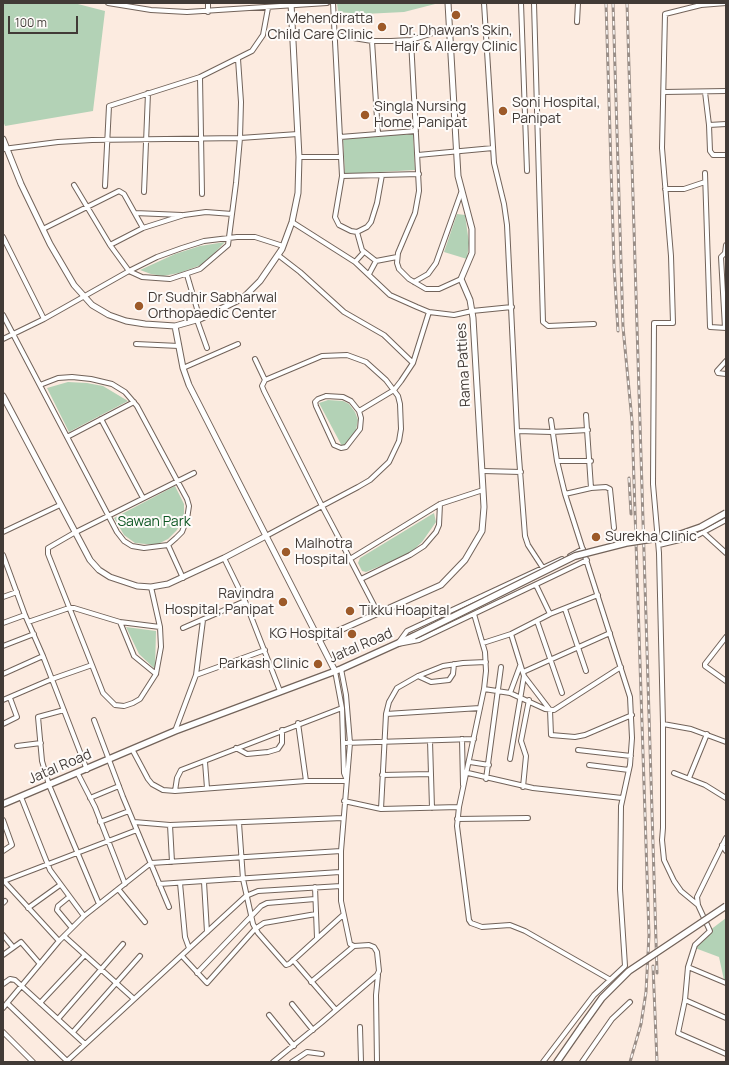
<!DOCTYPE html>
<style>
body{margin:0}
#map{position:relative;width:729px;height:1065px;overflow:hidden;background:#fcebe0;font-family:Manrope,sans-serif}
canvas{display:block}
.frame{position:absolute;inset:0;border:4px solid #413a36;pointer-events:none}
.scale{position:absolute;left:8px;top:16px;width:70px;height:18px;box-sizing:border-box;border:2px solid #413a36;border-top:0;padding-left:5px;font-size:12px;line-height:14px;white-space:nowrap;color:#413a36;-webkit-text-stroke:3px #fefbf9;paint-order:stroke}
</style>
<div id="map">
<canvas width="729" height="1065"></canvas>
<div class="frame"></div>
<div class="scale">100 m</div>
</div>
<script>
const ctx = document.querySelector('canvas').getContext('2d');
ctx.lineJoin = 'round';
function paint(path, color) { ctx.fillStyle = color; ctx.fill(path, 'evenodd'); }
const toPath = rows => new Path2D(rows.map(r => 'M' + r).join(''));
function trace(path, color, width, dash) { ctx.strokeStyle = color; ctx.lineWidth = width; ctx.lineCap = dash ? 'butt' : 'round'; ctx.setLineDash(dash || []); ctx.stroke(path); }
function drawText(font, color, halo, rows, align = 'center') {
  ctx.font = font + ' Manrope,sans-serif'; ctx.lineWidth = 4; ctx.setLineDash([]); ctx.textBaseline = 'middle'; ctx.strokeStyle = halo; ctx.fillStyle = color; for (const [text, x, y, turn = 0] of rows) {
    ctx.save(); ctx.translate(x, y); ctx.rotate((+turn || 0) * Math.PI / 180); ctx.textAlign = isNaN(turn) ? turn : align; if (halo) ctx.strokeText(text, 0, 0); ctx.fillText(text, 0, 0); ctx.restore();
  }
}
paint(toPath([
 [3,3,74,3,105,11,93,111,5,126,3,121],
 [337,3,439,3,404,12,364,14,338,12],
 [413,134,415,170,345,174,343,138],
 [457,214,465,215,469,243,467,259,444,252],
 [225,242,204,264,179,273,163,276,151,274,140,270,175,254,200,246],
 [68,382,87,383,103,386,128,401,69,432,47,388],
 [328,400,343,401,349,404,355,412,358,420,355,435,343,448,319,403],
 [175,486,184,504,184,516,177,530,168,539,156,545,135,543,124,535,114,518],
 [434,513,436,522,422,542,409,554,366,572,362,571,358,563,360,558],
 [126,627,156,631,155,669,139,654],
 [726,918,726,981,724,980,719,957,695,948,697,940]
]), '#b3d2b6');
const minor = toPath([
 [108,3,151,10,187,12,327,3],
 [208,3,208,12],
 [333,3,342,176,335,217,339,225,351,231,357,232,367,227,371,222,377,203,382,175],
 [484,3,494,163,504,204,507,225,517,431,525,536,528,545,543,568],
 [521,3,527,171],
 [534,3,543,322,548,326,594,324],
 [577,22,578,3],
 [335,35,372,41,391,41,411,40,449,28],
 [411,40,419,191,415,213,398,253,397,263,399,269,409,279,426,289,439,289,461,279],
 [372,41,378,134],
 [200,77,202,194],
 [664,92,726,91],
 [705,92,709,125,710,151,713,155,726,155],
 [709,125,726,124],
 [340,137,416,131],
 [3,149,58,142,92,140,240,138,298,134],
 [418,155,493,148],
 [299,157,341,157],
 [705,173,710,327,726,328],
 [342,176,419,174],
 [74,185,110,245,129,271,142,277,170,279,200,269,228,245,236,183,240,138,241,102,238,59],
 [105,186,109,106,200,77,252,51,263,35,268,8],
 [665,189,684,189,705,182],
 [144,192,148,93],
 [135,213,182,215],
 [292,222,355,262,390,295,417,307,429,312,454,315,472,311,512,307],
 [43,229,119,191,124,194,143,228],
 [357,232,362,250,376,261,369,274],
 [3,237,44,319],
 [110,245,143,228,184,215,206,212,232,214],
 [278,255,300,272,344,312,384,335,413,363],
 [376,261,397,257],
 [355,262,364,252],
 [187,275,200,319],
 [414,282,428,274,436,263,461,193],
 [3,315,117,532,124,541,132,546,144,548,168,545,176,538,182,532,187,519,189,506,187,499,137,406,125,392,112,384,91,379,72,377,58,378,40,385],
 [197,320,207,348],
 [725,328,721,257,725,253,726,245],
 [3,339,44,319,129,271,157,257,182,248,204,241,237,237,255,237,283,246],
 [136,344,179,346],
 [255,359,265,380],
 [726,361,717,371,718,373,726,374],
 [183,368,238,344],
 [326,396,343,397,351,401,359,411,361,418,360,429,346,447,341,448,334,445,316,406,315,402,318,399,326,396],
 [359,411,394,390,401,381,413,363,429,312],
 [586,415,591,488],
 [101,419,143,498],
 [517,431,552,432,588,430],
 [67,437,134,402],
 [557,461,591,461],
 [483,471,521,472],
 [565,494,591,488,606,487,610,489,614,528],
 [3,532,60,505],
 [704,533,726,553],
 [266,536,322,506,358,487,370,480,389,462,399,441,401,429,400,404,398,396,386,380,366,362,347,355,322,356,265,380,262,386,264,391,322,506,350,559,378,613],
 [168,545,183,578],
 [659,545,696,536,726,520],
 [3,555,25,615,43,656,87,770],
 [570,556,583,549],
 [224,558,245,601,280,691],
 [350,559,440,504,483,490],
 [361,579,410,555,424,546,436,532,439,525,440,504],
 [536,585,550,614],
 [151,587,160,627,161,647,156,674,140,699,133,703,124,706,115,705,103,693,92,665,48,554,48,548,74,533,194,473],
 [3,597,17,592],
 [565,609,586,671],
 [474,614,485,652,486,671,484,689,459,807,457,826,469,920,471,923,482,927,510,925,525,931,609,979],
 [537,621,562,693],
 [28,622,69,608,74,608,120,622,160,627],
 [120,622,134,656,156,674],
 [3,623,25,615],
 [183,628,245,601],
 [511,634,524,676,550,710,551,735,575,737,585,735,632,715],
 [726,637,705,664,705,666,726,681],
 [399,642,407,631,562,559],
 [483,643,511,634,550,614,598,595],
 [398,644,419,640,587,560],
 [3,646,34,634],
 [335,671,342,708,344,773,346,778],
 [523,672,610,633],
 [3,674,43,656],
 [196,675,203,620],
 [418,676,431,682,449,680,453,674,454,664],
 [484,689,510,693,545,709,554,710,621,667],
 [510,693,520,666],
 [3,700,52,679,92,665],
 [64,710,38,717,42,761,49,785,99,904],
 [386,714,480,708],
 [94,720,123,797,169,907],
 [298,723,306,781],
 [3,724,17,717,10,698],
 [663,724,691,729,726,742],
 [175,731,196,675,265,650],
 [462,739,463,785],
 [430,741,432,808],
 [344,743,474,739],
 [17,746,41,743],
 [236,748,247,754,268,752,278,749,282,743,282,730],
 [132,749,148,779,152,784,163,790,175,791,306,781,346,781],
 [578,750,631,756],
 [510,759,524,676],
 [205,762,207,788],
 [470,762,489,765],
 [589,765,629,770],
 [468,773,533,788,622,798],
 [674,773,705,785,726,798],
 [78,774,95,807,125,884],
 [382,775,431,774],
 [689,778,707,734],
 [486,779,501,667],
 [523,787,526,756,521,741,529,700],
 [175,791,177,778,181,770,342,708],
 [21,797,50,870,84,916],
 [90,798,119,786],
 [344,801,381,809,459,807],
 [381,809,386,714,389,702,397,688,418,676,443,666,463,663,486,662],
 [457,819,528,818],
 [3,820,12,845,3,851],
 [100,822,129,811],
 [134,822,170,825,343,818],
 [239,823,243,879,253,924,258,933,286,965,289,964,343,915],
 [170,825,172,862],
 [726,838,697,897,698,905,710,931,695,945,688,967,685,1000,678,1033,726,1054],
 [722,845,726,851],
 [3,880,59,941],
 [4,881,137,830],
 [204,882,207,932],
 [180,883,185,937,189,948],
 [159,884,340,872],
 [315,887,317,938],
 [119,890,145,922],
 [69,897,58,906,57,910,72,928],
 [3,903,5,901],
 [698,905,681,891,674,881,664,860,662,840,663,828,663,724,659,553,653,484,654,323,673,323,671,256,662,148,665,14,701,5,726,3],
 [28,908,60,885],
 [3,935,13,947],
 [64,936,134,999],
 [3,955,21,942,40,964],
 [182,956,207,983,255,929,264,923,316,914],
 [293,960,336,1010],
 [688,967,726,983],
 [197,973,261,906,267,903,315,899],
 [311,982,354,946],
 [3,984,10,979,15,980,85,1044],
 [685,1000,726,1018],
 [7,1003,67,1061,246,896,258,891,341,886],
 [40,1003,85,955],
 [292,1004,313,1030],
 [3,1008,59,941,84,916,151,863,341,851],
 [269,1015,294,1046],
 [58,1019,123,944],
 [360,1027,361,1062],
 [3,1032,33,1062],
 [73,1032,140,956],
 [273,1062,321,1023,377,975,379,971,377,952,374,947,369,945,354,946,350,944,341,901,341,851,350,743,346,695,341,669],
 [292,1062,307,1052,322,1054],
 [377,1062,376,995,378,975],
 [543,1062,594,995,625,966,620,889,621,806,630,765,632,738,630,697,565,494,557,461,551,420],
 [582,1062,612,1019,630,1002]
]);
const tertiary = toPath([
 [3,139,21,184,50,244,74,285,92,305,109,315,126,321,145,324,175,326,200,319,243,298,260,281,282,249,292,222,298,193,299,157,291,3],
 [175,326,183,368,189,385,335,671],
 [3,396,90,560,99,570,110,577,137,586,151,587,168,584,224,558,266,536],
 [320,639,441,585,465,560,482,531,484,507,473,318,470,300,461,279,472,253,472,229,458,176,448,3]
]);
const secondary = toPath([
 [3,804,175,731,341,669,414,636],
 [557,1062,582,1026]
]);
trace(minor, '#72635a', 6);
trace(tertiary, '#72635a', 7);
trace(secondary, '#72635a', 8);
trace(minor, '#fff', 4);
trace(tertiary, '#fff', 5);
trace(secondary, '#fff', 5.5);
const rail = toPath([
 [606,3,614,265,618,331],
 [613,3,623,327,632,421,649,935,646,992,641,1024,630,1062],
 [627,3,657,973],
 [629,478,631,514],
 [653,966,657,1062]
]);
trace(rail, '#998d86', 3);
trace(rail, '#fefbf9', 1.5, [4.5]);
const secondaryBridge = toPath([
 [414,636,575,556,626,543,678,535,701,527,726,513],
 [582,1026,602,998,629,971,726,906]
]);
trace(secondaryBridge, '#72635a', 8, []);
trace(secondaryBridge, '#fff', 5.5);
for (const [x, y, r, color] of [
 [456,15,5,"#9d5a29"],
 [382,27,5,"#9d5a29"],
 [503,111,5,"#9d5a29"],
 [365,115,5,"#9d5a29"],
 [139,306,5,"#9d5a29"],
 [596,537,5,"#9d5a29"],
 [286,552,5,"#9d5a29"],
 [283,602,5,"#9d5a29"],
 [350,611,5,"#9d5a29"],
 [352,634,5,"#9d5a29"],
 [318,664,5,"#9d5a29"]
]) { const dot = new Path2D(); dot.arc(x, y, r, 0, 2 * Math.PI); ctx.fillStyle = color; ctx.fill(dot); trace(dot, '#fefbf9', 1.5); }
drawText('14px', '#413a36', '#fefbf9', [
 ["Mehendiratta",373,19,"right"],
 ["Child Care Clinic",373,35,"right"],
 ["Dr. Dhawan's Skin,",456,31,"center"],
 ["Hair & Allergy Clinic",456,47,"center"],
 ["Soni Hospital,",512,103],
 ["Panipat",512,119],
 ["Singla Nursing",374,107],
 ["Home, Panipat",374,123],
 ["Dr Sudhir Sabharwal",148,298],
 ["Orthopaedic Center",148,314],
 ["Surekha Clinic",605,537],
 ["Malhotra",295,544],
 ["Hospital",295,560],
 ["Ravindra",274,594,"right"],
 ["Hospital, Panipat",274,610,"right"],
 ["Tikku Hoapital",359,611],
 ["KG Hospital",343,634,"right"],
 ["Parkash Clinic",309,664,"right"]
], 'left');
drawText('14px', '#413a36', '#fefbf9', [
 ["Rama Patties",464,365,-93],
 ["Jatal Road",361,646,-23],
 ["Jatal Road",60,767,-23]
]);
drawText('14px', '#0c5622', '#fefbf9', [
 ["Sawan Park",154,522]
]);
</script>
